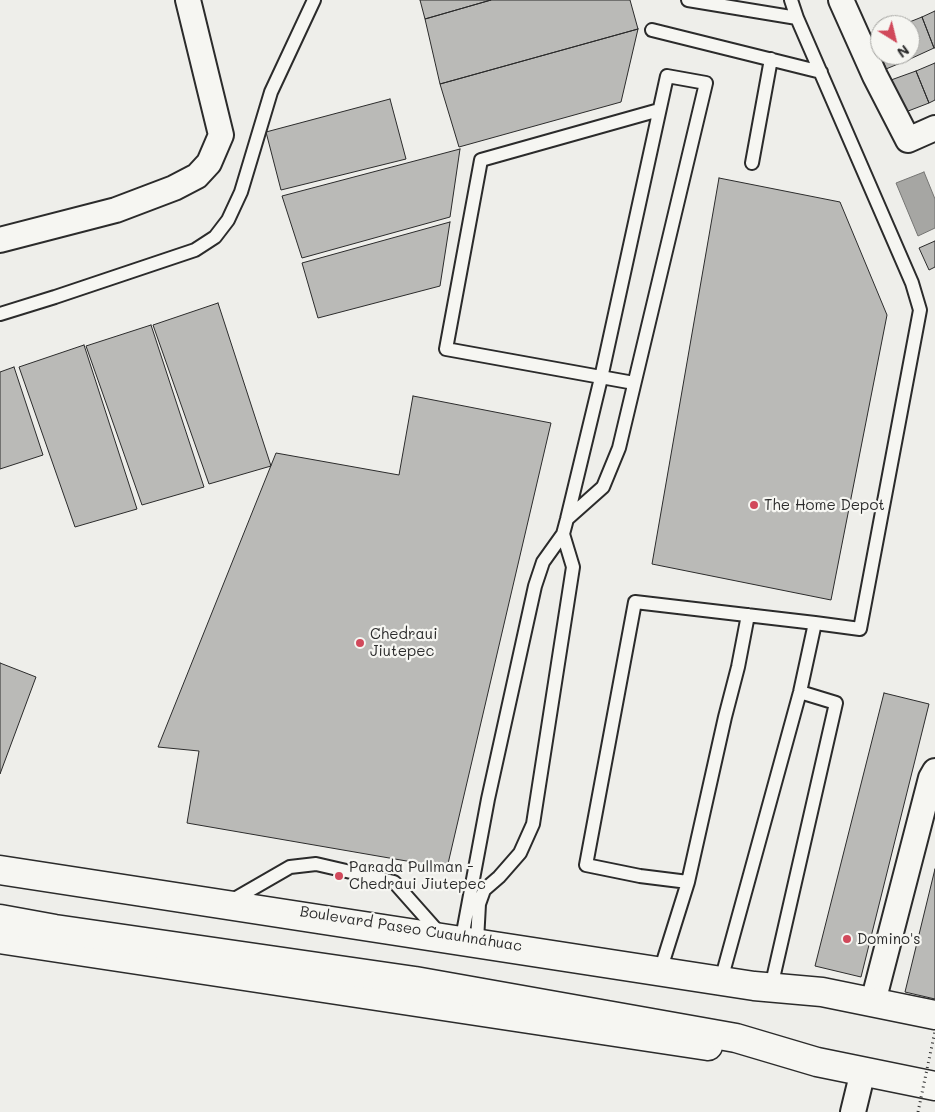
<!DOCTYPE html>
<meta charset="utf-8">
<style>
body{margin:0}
#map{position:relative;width:935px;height:1112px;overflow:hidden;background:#eeeeea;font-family:Mali,sans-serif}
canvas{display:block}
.north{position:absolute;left:870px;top:15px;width:50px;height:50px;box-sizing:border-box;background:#f6f6f2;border:1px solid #a5a5a2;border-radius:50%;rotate:144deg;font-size:14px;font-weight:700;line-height:20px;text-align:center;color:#2b2b2b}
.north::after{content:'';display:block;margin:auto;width:18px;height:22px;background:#d1495b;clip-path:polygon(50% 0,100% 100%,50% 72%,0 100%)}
</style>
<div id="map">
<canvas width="935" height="1112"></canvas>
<div class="north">N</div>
</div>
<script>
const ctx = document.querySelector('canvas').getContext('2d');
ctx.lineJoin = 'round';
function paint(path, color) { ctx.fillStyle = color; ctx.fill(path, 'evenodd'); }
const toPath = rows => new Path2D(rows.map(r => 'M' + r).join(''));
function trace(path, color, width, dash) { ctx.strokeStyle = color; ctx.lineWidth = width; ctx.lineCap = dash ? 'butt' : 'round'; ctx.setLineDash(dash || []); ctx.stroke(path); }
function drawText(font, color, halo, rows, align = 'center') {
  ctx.font = font + ' Mali,sans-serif'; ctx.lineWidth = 4.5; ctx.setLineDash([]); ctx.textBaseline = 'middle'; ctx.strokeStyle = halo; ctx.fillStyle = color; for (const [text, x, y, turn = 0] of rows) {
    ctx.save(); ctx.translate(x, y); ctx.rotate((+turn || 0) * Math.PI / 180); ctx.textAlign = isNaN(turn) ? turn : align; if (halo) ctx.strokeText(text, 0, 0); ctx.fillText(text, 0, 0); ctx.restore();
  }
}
const water = toPath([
 [924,172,935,199,935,228,918,236,896,183,924,172]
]);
paint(water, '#a6a6a3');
trace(water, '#757573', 1);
const building = toPath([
 [420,0,491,0,425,19,420,0],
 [491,0,630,0,638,29,440,84,425,19,491,0],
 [935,11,935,48,934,48,922,17,935,11],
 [922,17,934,48,910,59,908,55,910,55,910,25,902,25,922,17],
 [638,29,621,102,459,147,440,84,638,29],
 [880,34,880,52,874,36,880,34],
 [881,55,908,55,910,59,886,69,881,55],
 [935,63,935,100,929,103,916,71,935,63],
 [916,71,929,103,903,113,891,80,916,71],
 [390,99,406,159,281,190,266,132,390,99],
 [460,149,450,217,302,258,282,196,460,149],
 [719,178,840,202,887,315,831,600,652,564,719,178],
 [450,222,440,286,318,318,302,263,450,222],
 [935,241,935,267,929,270,919,248,935,241],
 [218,303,271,466,209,484,153,325,218,303],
 [151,325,204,487,142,505,86,346,151,325],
 [84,345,137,509,75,527,19,367,84,345],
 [14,367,43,455,0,469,0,372,14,367],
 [413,396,551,423,447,868,187,823,199,751,158,747,276,453,399,475,413,396],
 [0,663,36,677,0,774,0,663],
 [884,693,929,704,861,977,815,966,884,693],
 [935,869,935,999,905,992,935,869]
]);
paint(building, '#babab7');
trace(building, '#2b2b2b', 1);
const lane = toPath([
 [688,0,797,18],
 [652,30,821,72],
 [752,163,771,59],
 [0,314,55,297,195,250,215,237,228,220,241,192,271,92,314,0],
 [634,383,446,349,481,160,659,110],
 [688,882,640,876,586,865,635,602,815,623],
 [231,901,290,867,316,864,394,882,441,935],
 [462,938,488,799,535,586,543,562,563,534,567,519,601,378,667,76,706,83,619,448,603,487,567,519],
 [477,941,479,904,484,890,499,877,520,853,533,824,573,567,563,534],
 [662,965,688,882,725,717,738,667,748,615],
 [723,973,800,692,815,623,860,629,920,310,912,283,797,18,791,0],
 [772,983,836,703,800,692]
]);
const street = toPath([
 [841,0,875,76,908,140,935,128],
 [0,240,116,210,174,188,197,176,209,163,221,135,188,0],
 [873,1002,931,778,935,771],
 [853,1112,863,1071]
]);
const secondary = toPath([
 [0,939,708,1046]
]);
const primary = toPath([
 [0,870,754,986,822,992,935,1015],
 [0,919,55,929,415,981,736,1038,817,1062,935,1086]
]);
trace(lane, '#2b2b2b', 16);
trace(street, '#2b2b2b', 28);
trace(secondary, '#2b2b2b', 31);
trace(primary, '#2b2b2b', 31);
trace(lane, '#f6f6f2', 12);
trace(street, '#f6f6f2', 24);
trace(secondary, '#f6f6f2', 28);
trace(primary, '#f6f6f2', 28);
trace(toPath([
 [918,1112,935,1031]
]), '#2b2b2b', 3, [1, 4]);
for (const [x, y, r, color] of [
 [754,505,5,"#d1495b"],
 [360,643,5,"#d1495b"],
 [339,876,5,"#d1495b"],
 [847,939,5,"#d1495b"]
]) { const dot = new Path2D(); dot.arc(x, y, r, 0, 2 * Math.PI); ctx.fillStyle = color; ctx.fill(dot); trace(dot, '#f6f6f2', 2); }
drawText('15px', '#2b2b2b', '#f6f6f2', [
 ["The Home Depot",764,505],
 ["Chedraui",370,634],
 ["Jiutepec",370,651],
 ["Parada Pullman -",349,867],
 ["Chedraui Jiutepec",349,884],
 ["Domino's",857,939]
], 'left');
drawText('15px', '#2b2b2b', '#f6f6f2', [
 ["Boulevard Paseo Cuauhnáhuac",411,929,9]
]);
</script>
